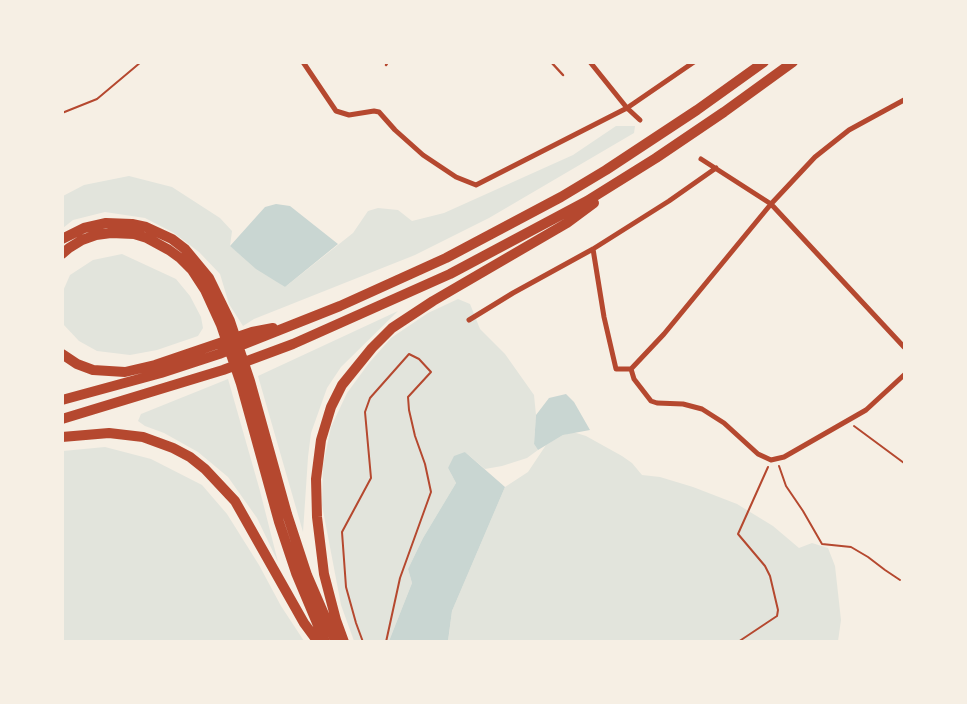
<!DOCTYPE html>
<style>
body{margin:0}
#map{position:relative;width:967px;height:704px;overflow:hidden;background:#f6efe4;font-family:"Crimson Pro",serif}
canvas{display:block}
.frame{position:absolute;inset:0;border:64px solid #f6efe4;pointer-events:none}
</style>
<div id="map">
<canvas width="967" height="704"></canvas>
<div class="frame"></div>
</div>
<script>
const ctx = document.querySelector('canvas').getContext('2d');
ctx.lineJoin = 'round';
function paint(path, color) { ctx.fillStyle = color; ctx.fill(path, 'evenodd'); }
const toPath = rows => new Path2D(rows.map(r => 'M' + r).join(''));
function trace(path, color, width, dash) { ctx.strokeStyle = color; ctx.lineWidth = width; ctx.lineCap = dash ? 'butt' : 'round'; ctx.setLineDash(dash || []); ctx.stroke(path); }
paint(toPath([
 [616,126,635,126,634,133,489,218,415,255,254,319,243,326,229,304,220,274,199,252,174,233,145,218,105,212,73,220,63,228,63,196,84,185,129,176,172,187,220,218,232,231,230,246,285,287,353,233,368,211,378,208,398,210,412,221,444,213,573,155],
 [122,254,176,279,190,296,201,317,203,328,198,336,157,350,130,355,97,351,79,341,63,324,63,291,70,275,93,260],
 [458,299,470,304,480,329,505,354,534,395,536,415,534,444,538,450,527,458,502,466,485,469,465,452,448,468,456,483,423,538,408,569,412,583,389,641,354,641,341,605,322,505,323,465,331,427,347,393,369,363,391,338,428,313],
 [398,311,341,367,327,388,311,433,308,457,303,532,258,376],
 [228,379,260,491,278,562,257,518,228,477,198,452,164,433,145,426,138,421,141,414],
 [573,432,586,436,622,456,632,463,642,475,660,477,693,487,737,504,773,526,799,548,812,543,828,548,835,566,841,620,838,641,448,642,452,611,505,487,528,472,546,445,563,435],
 [105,447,151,459,202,485,227,514,259,565,281,606,304,641,63,641,63,451]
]), '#e2e4dc');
paint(toPath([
 [276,204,290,206,338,244,285,287,256,269,230,246,265,207],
 [566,394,574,402,590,430,563,435,538,450,534,444,536,415,549,398],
 [465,452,505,487,452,611,448,641,389,641,412,583,408,569,423,538,456,483,448,468,454,456]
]), '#c9d6d2');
trace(toPath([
 [62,113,97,99,141,62],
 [854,426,904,463],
 [779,466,786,486,803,511,822,544,851,547,868,557,885,570,900,580],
 [363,642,356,623,346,587,342,532,371,478,365,412,370,398,409,354,419,359,431,372,408,397,409,410,415,436,425,464,431,492,400,578,386,642],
 [738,642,777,616,778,610,770,576,765,566,738,534,768,467]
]), '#b5482f', 2);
trace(toPath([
 [551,62,563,75],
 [386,65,388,62]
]), '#b5482f', 2.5);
trace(toPath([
 [303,62,336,111,349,115,374,111,379,112,395,130,423,155,456,177,476,185,627,108,694,62],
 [590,62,627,108,640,120],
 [701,159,771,204,904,347],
 [593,249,604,317,616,369,631,369,664,334,771,204,815,157,849,130,904,100],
 [469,320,513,293,593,249,669,201,716,168],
 [631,369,634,379,651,401,657,403,683,404,702,409,724,423,758,454,771,460,784,457,866,410,904,375]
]), '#b5482f', 5);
trace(toPath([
 [62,239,84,228,106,223,132,224,146,227,172,239,185,249,209,278,230,321,250,381,287,514,307,575,336,642],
 [62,254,69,248,82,240,96,235,111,233,134,234,147,238,169,250,180,258,192,270,205,290,221,325,241,384,279,522,296,573,325,642],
 [62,354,77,364,93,370,125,372,155,365,252,332,273,328],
 [62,400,161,373,219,354,340,306,446,258,561,197,606,170,697,110,764,62],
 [62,419,223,370,293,344,450,274,587,201,656,158,724,112,793,62],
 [62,437,109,433,143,437,173,448,190,457,205,469,235,501,304,623,318,642],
 [344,642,336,620,324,574,317,517,316,479,321,440,331,407,342,385,372,348,392,328,433,301,567,223,594,203]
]), '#b5482f', 10);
</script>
